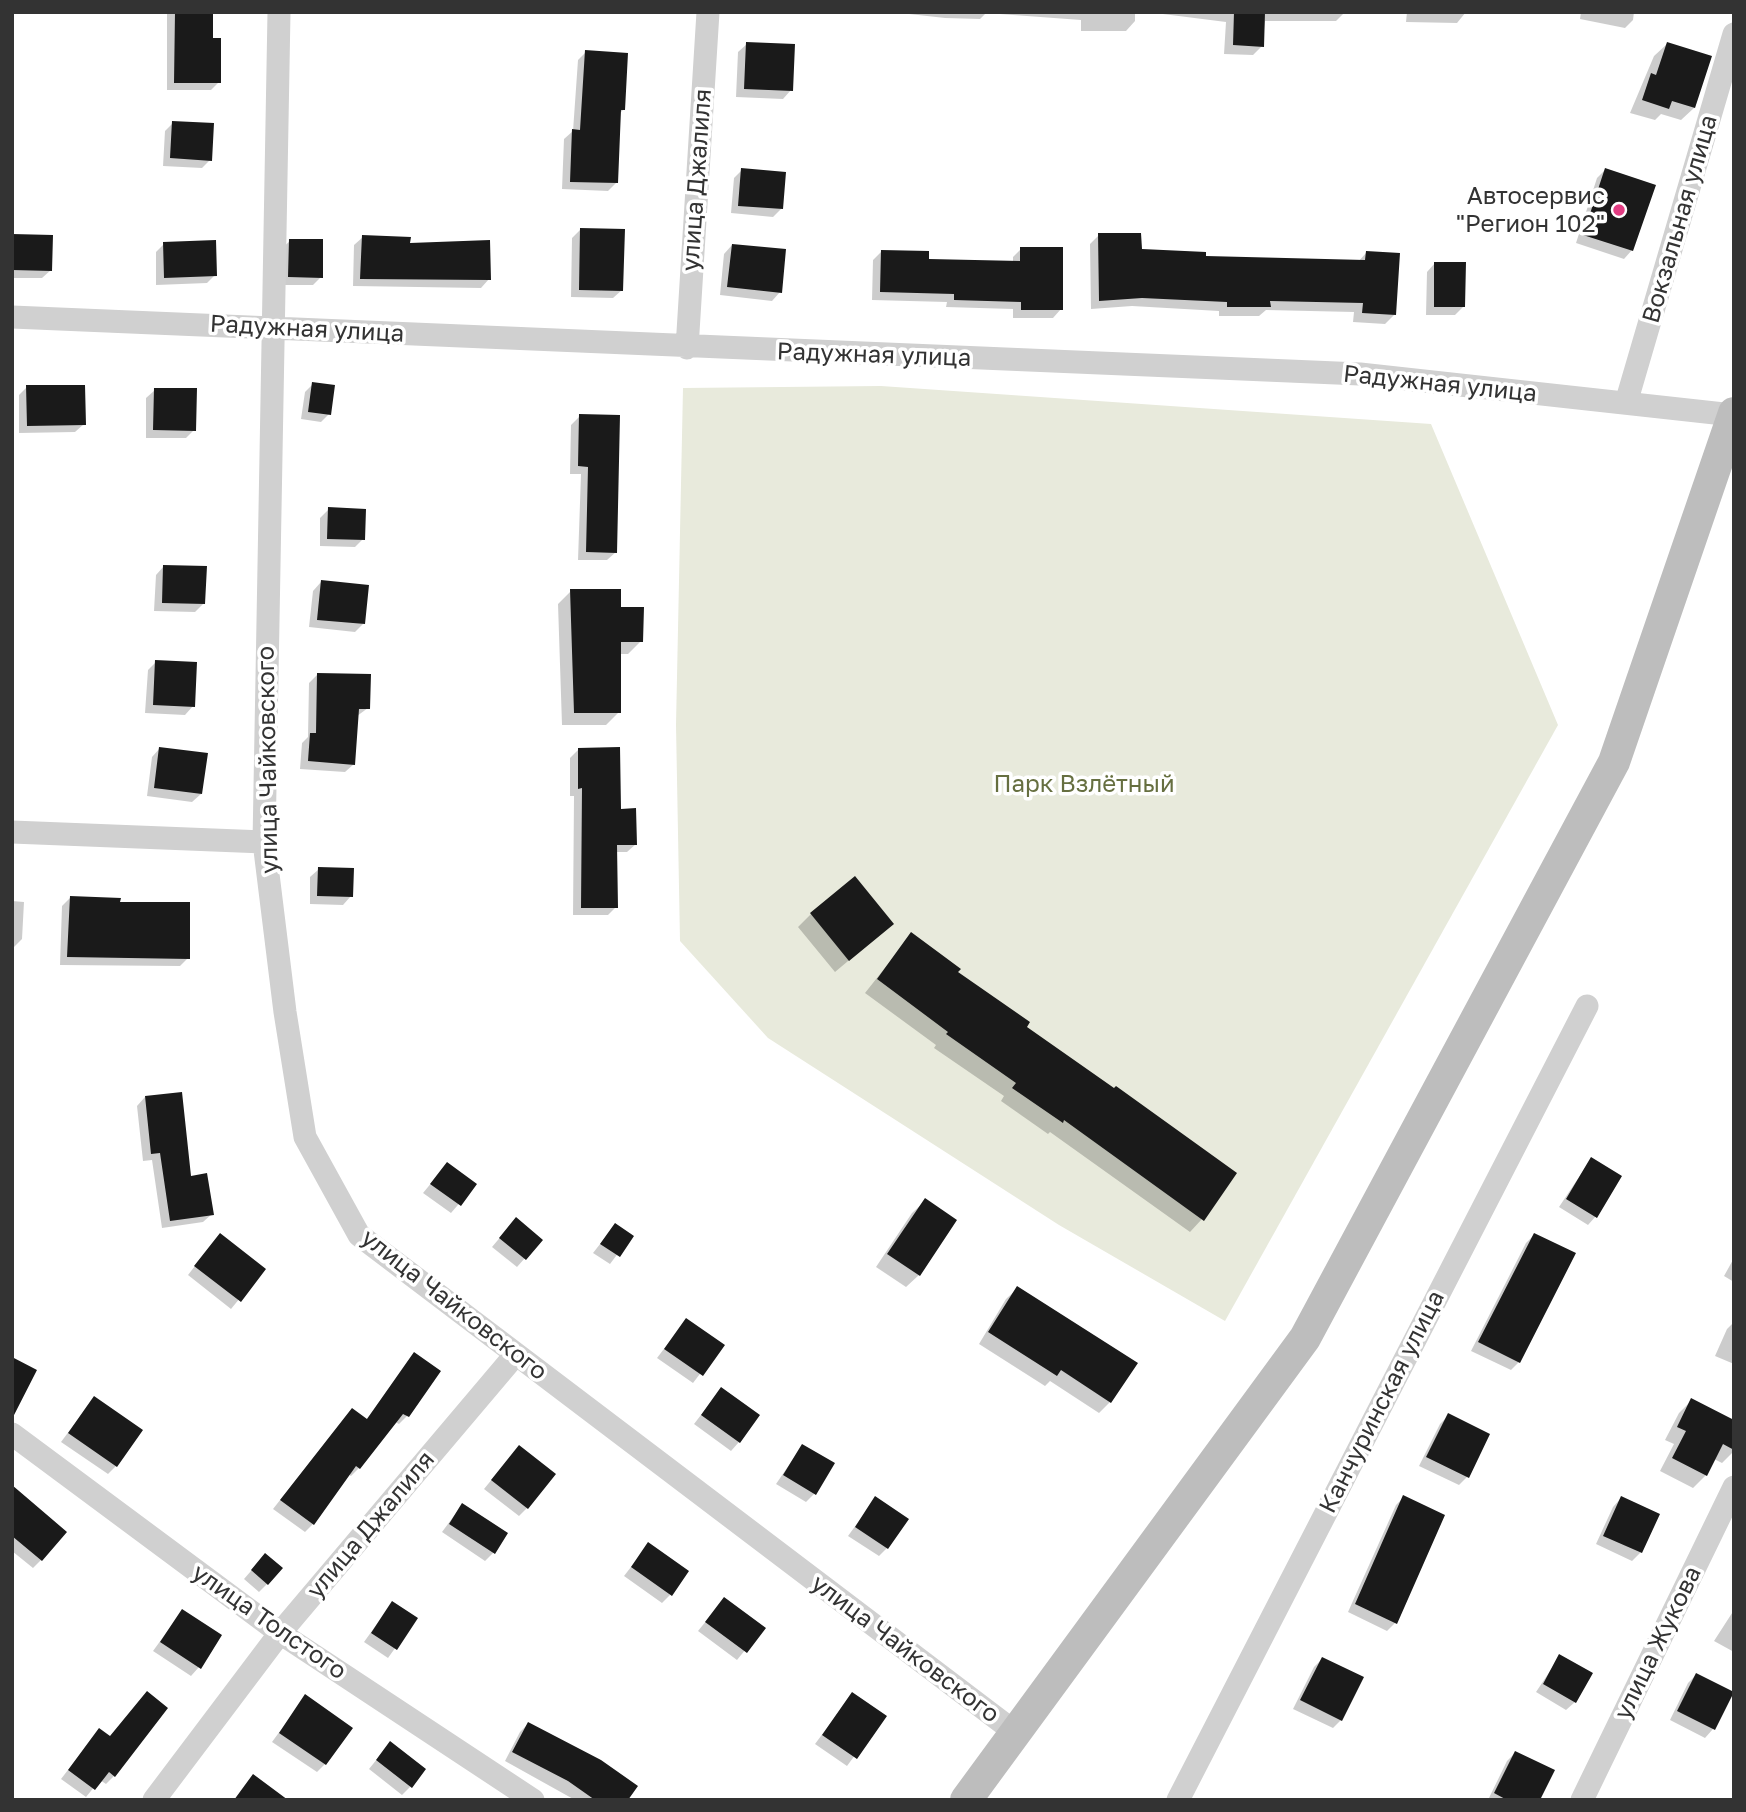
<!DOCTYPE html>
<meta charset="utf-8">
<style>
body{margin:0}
#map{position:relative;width:1746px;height:1812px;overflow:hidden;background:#fff;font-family:"Golos Text",sans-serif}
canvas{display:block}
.frame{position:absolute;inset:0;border:14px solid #333;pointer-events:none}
</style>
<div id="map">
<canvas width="1746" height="1812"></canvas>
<div class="frame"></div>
</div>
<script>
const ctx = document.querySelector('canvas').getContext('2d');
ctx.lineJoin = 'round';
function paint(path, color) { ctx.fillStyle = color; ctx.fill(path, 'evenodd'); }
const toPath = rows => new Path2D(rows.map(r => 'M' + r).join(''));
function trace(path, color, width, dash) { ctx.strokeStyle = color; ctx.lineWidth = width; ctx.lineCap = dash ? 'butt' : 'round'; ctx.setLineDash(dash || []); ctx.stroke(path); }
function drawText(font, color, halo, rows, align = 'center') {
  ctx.font = font + ' "Golos Text",sans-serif'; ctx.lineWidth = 7; ctx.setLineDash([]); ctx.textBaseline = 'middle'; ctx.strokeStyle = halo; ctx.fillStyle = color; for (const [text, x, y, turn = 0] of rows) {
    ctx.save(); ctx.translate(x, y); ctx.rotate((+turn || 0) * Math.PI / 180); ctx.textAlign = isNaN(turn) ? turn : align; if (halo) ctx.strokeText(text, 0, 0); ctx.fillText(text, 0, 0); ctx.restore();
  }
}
paint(toPath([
 [881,386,1431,424,1558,725,1225,1321,1059,1225,768,1038,680,941,676,725,683,388]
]), '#e8eadc');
paint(toPath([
 [167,12,212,12,211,40,219,82,211,90,167,90],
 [891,12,1135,12,1135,21,1126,31,1081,31,1081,20,986,13,980,19,945,18],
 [1147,12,1345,12,1336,21,1265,21,1262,46,1253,55,1224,54,1226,22],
 [1407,12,1466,12,1457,23,1406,22],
 [1581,12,1634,12,1633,20,1625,28,1580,19],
 [747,44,791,90,783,99,736,97,738,52],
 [1667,44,1694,108,1681,120,1661,114,1655,120,1630,113,1654,56],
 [586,52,623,110,619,114,616,183,608,191,562,189,564,139,573,131,578,60],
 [173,123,210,160,202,168,163,166,165,131],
 [742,170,782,208,773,217,731,213,734,178],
 [1605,170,1632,250,1624,259,1576,243,1597,178],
 [581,229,622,290,613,298,571,297,572,238],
 [1099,235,1140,250,1204,258,1358,262,1366,253,1394,315,1385,324,1353,322,1354,312,1266,310,1259,316,1219,316,1219,311,1132,306,1091,309,1090,244],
 [12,236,51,270,42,278,12,278],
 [363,237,409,245,489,279,481,288,353,286,354,245],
 [290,241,321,277,313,285,281,285,281,249],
 [164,244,215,275,207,283,156,285,156,252],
 [732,245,780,292,772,301,720,295,724,254],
 [1021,249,1061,309,1053,318,1013,318,1013,309,946,307,947,302,872,300,873,260,882,251,927,260,1013,262,1013,257],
 [1435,263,1463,307,1455,315,1426,315,1427,272],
 [313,384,329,414,321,422,301,419,305,392],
 [27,387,84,424,75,432,19,433,19,395],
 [155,390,194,430,186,438,146,438,146,398],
 [580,416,616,552,607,560,578,560,581,474,570,474,571,425],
 [329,509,363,539,355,547,320,546,320,518],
 [164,566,204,603,195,612,154,611,156,575],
 [321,582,363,624,355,632,309,627,313,591],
 [571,591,619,609,641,641,628,654,619,654,619,712,606,725,562,725,558,604],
 [156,662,193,706,185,715,145,713,148,670],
 [318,674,368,708,357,716,354,764,345,772,300,769,302,743,308,737,309,683],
 [160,748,201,794,192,802,147,796,152,757],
 [578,750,619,810,636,844,627,852,616,852,616,907,608,915,573,915,574,796,570,796,570,758],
 [319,869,351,896,343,905,310,904,310,877],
 [70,898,119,904,188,958,180,966,60,965,62,906],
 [12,901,24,902,22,939,14,947],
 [811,914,892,924,835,972,798,927],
 [911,935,1024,1027,1202,1219,1190,1232,1050,1132,1048,1134,1001,1101,1004,1096,934,1048,936,1045,865,993],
 [145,1097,212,1214,203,1222,162,1228,152,1160,143,1161,137,1106],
 [1591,1159,1596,1216,1588,1225,1559,1207],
 [447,1164,475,1185,451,1213,423,1193],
 [925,1201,919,1275,906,1287,876,1267,912,1213],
 [615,1225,631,1236,610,1264,593,1253],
 [508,1228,541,1240,517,1267,492,1247],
 [1534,1235,1519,1362,1511,1370,1471,1351,1526,1243],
 [212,1244,263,1270,231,1309,188,1275],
 [1734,1258,1734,1282,1724,1276],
 [1018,1288,1110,1402,1099,1413,1050,1381,1045,1386,979,1344,1006,1299],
 [686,1320,722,1345,693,1383,657,1358],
 [1734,1322,1734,1364,1715,1356,1727,1329],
 [414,1354,407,1416,399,1424,395,1422,359,1468,351,1476,348,1474,313,1524,305,1532,273,1509,344,1419,366,1420],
 [721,1389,739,1442,731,1451,694,1424],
 [94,1398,116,1466,108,1474,61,1442],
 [1691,1401,1734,1422,1734,1451,1722,1463,1714,1459,1706,1475,1693,1488,1660,1471,1674,1444,1665,1440,1679,1413],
 [1448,1416,1467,1477,1459,1485,1419,1466,1440,1424],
 [802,1446,814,1494,806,1502,776,1484],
 [511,1456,527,1508,519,1516,484,1489],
 [12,1486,41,1560,33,1568,12,1551],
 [1404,1497,1395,1623,1387,1631,1348,1612,1396,1505],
 [1621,1498,1641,1552,1632,1561,1596,1544,1613,1507],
 [875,1499,887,1548,879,1556,848,1536],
 [462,1505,494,1552,485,1561,442,1532],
 [648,1545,670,1595,662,1603,624,1576],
 [257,1564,267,1584,259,1592,244,1579],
 [724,1599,763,1628,737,1660,698,1631],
 [392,1603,416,1619,388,1658,364,1642],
 [1734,1610,1734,1652,1714,1641],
 [182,1611,199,1667,191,1676,153,1651],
 [1560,1656,1575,1702,1566,1710,1536,1692],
 [1322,1659,1341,1720,1333,1728,1293,1709,1314,1667],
 [1696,1675,1732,1693,1713,1729,1705,1738,1670,1720,1688,1683],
 [852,1694,884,1716,847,1766,815,1744],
 [305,1697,325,1764,317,1772,272,1742],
 [528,1724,626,1800,575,1800,505,1761,520,1732],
 [99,1730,114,1776,106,1784,100,1780,86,1797,61,1779],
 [390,1743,410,1787,402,1795,369,1769],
 [1515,1753,1538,1800,1488,1800,1507,1761]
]), '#0003');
paint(toPath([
 [175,12,213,12,213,38,221,38,221,83,174,83],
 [1234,12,1265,12,1264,47,1233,45],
 [746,42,795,44,793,91,744,89],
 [1667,42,1712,56,1695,108,1672,101,1669,109,1642,100,1651,73,1656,75],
 [585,50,628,53,625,110,621,110,618,183,570,182,572,129,580,130],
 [172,121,214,123,212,161,170,158],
 [741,168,786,172,783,209,738,206],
 [1605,168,1656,185,1633,251,1583,235],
 [580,228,625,229,623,291,579,290],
 [1098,233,1141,233,1142,249,1206,252,1206,256,1365,260,1366,251,1400,253,1396,315,1362,313,1363,303,1270,301,1271,307,1227,307,1227,302,1142,298,1099,301],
 [12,234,53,235,52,271,12,270],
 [362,235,411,237,410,243,490,240,491,280,360,279],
 [289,239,323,239,323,278,288,277],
 [216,240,217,276,164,278,163,242],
 [732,244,786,249,782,293,727,287],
 [1020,247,1063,247,1063,310,1021,310,1021,302,954,300,954,294,880,292,881,250,929,251,929,259,1020,261],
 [1434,262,1466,262,1465,307,1434,307],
 [312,382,335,385,331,415,308,412],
 [26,385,85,385,86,425,27,426],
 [154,388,197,388,196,431,153,430],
 [579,414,620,415,617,553,586,552,588,467,578,466],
 [328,507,366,509,365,540,327,539],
 [163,565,207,566,205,604,162,603],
 [321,580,369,585,365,624,317,620],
 [570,589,621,589,621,607,644,607,643,642,621,642,621,713,574,713],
 [155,660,197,662,195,707,153,705],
 [317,673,371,674,370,709,359,709,355,765,308,761,310,733,316,733],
 [159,747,208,753,202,794,154,788],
 [620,747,621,809,636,808,637,845,617,845,618,908,581,908,582,788,578,789,578,748],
 [318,867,354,868,353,897,317,896],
 [855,876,894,924,849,961,810,913],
 [70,896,121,898,120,902,190,902,190,959,67,957],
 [911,932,961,969,958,972,1030,1022,1027,1027,1114,1088,1116,1086,1237,1173,1204,1221,1064,1120,1063,1123,1012,1088,1016,1083,946,1034,948,1032,877,979],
 [182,1092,191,1176,207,1173,214,1215,170,1221,160,1153,151,1154,145,1096],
 [1591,1157,1622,1176,1597,1218,1566,1199],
 [447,1162,477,1184,461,1206,430,1184],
 [925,1198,957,1220,920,1276,887,1254],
 [516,1217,543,1240,526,1260,499,1238],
 [615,1223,634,1236,620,1257,600,1244],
 [220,1233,266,1269,241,1302,194,1266],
 [1534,1233,1576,1253,1520,1363,1478,1342],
 [1017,1286,1138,1363,1111,1403,1061,1370,1057,1376,988,1332],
 [686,1318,725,1345,703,1376,664,1349],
 [414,1352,441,1371,409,1417,403,1414,360,1469,356,1466,314,1525,280,1500,352,1408,367,1419],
 [12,1357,37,1370,12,1419],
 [721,1387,760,1415,740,1443,701,1415],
 [94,1396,143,1430,117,1467,68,1433],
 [1691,1398,1734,1420,1734,1450,1723,1444,1707,1476,1672,1458,1686,1431,1677,1427],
 [1448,1413,1490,1434,1469,1478,1426,1457],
 [802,1444,835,1463,816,1495,783,1475],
 [519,1445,556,1474,528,1509,491,1480],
 [12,1485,67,1532,42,1561,12,1536],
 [1403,1495,1445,1515,1397,1624,1355,1604],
 [875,1496,909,1519,888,1549,855,1527],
 [1621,1496,1660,1514,1642,1553,1603,1536],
 [462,1503,508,1533,495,1554,449,1524],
 [648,1542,689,1571,672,1596,631,1567],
 [265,1553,283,1568,268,1585,251,1570],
 [724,1597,766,1628,747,1653,705,1622],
 [392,1601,418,1618,397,1650,371,1633],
 [182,1609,222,1635,201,1669,160,1642],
 [1559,1654,1593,1673,1576,1703,1543,1684],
 [1322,1657,1364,1677,1342,1721,1300,1700],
 [1696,1673,1734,1692,1715,1730,1677,1711],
 [147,1691,168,1708,115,1777,109,1772,95,1790,68,1770,99,1728,110,1736],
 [852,1692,887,1716,857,1759,822,1735],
 [305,1694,353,1728,326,1765,279,1733],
 [528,1722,601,1760,638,1786,628,1800,595,1800,568,1781,512,1752],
 [390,1741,426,1769,412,1788,376,1760],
 [1515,1751,1555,1770,1540,1800,1507,1800,1494,1793],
 [253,1774,288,1800,234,1800]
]), '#1a1a1a');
trace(toPath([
 [279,12,264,842,285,1012,305,1137,359,1235,1016,1733],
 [12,317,1360,374,1733,415],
 [687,348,708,12],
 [1626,403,1734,34],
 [12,832,264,842],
 [12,1434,280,1633,533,1800],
 [154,1800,280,1633,516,1354],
 [1178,1800,1587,1006],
 [1582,1800,1734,1487]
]), '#d0d0d0', 23);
trace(toPath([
 [966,1800,1305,1338,1614,762,1734,413]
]), '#bdbdbd', 32);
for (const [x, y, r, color] of [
 [1619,210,7,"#e23c82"]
]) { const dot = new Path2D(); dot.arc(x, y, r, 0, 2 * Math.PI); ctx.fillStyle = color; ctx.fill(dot); trace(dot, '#fff', 2.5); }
drawText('24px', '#333', '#fff', [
 ["улица Джалиля",697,180,-86],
 ["Вокзальная улица",1680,219,-74],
 ["Радужная улица",307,329,3],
 ["Радужная улица",874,355,2],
 ["Радужная улица",1440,384,6],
 ["улица Чайковского",268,760,-91],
 ["улица Чайковского",454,1305,38],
 ["Канчуринская улица",1382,1402,-63],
 ["улица Джалиля",371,1525,-50],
 ["улица Толстого",269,1622,35],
 ["улица Жукова",1658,1643,-64],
 ["улица Чайковского",905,1649,37]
]);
drawText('24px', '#333', '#fff', [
 ["Автосервис",1605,196],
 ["\"Регион 102\"",1605,224]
], 'right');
drawText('24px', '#666f40', '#fff', [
 ["Парк Взлётный",1084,784]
]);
</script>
